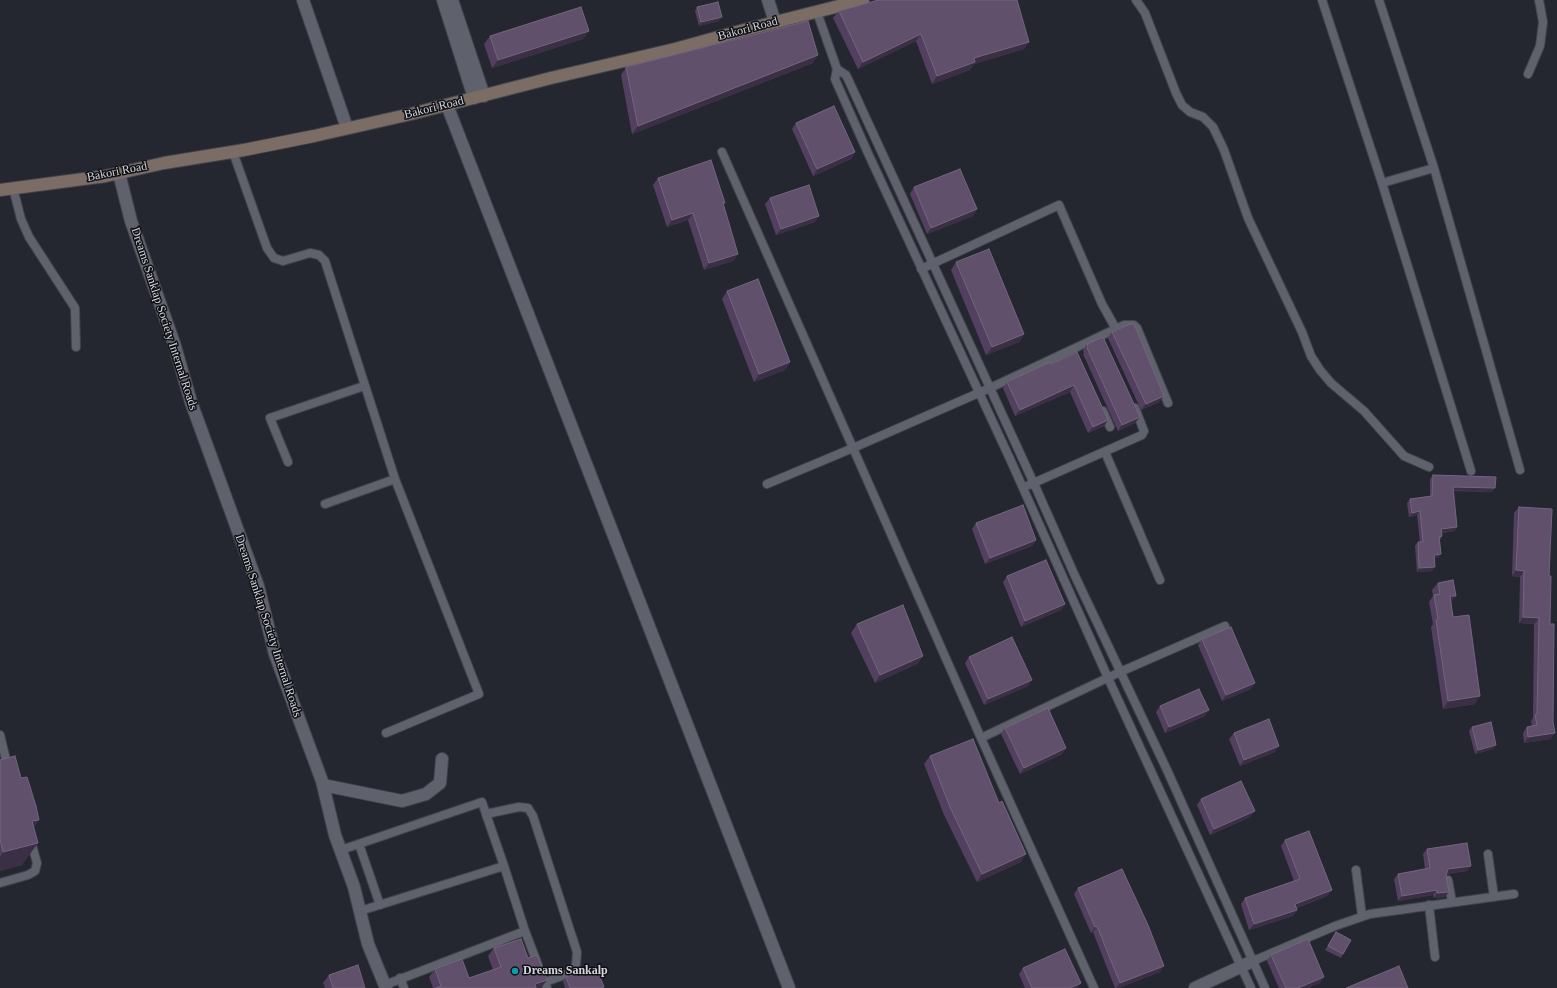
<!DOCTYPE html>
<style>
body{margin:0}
canvas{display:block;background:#252730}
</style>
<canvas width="1557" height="988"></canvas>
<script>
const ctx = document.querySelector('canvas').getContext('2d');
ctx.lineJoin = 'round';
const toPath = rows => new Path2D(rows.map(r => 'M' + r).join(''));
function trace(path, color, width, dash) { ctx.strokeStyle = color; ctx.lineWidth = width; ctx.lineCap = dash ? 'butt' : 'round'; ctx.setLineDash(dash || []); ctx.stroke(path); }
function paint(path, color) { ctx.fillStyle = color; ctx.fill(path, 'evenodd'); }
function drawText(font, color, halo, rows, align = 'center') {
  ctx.font = font + ' "Times New Roman",serif'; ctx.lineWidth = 3; ctx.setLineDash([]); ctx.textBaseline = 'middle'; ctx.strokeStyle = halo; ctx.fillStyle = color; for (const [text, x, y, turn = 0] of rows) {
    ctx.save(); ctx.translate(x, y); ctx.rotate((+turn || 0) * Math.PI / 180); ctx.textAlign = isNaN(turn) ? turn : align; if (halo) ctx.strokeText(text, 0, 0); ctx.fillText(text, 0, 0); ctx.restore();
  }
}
const lane = toPath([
 [1136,0,1145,13,1176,93,1182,105,1190,112,1203,117,1213,127,1224,150,1248,218,1302,332,1311,356,1320,370,1331,383,1364,411,1404,456,1429,467],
 [1322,0,1382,183,1434,168,1379,0],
 [817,12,837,69,835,79,867,151,1010,459,1108,678,1251,988],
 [837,69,846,75,848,79,1036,488,1075,576,1167,770,1265,988],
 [1528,74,1540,46,1543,22,1539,0],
 [233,152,267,248,274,258,283,261,310,253,319,255,325,261,395,479,325,504],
 [722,152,853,448,990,388,1124,325,1134,325,1137,328,1168,403],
 [1434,168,1520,470],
 [1382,183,1471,471],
 [13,188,21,219,29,237,75,308,76,347],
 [921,269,1059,205,1102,304,1116,329],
 [1103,411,1110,427],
 [1105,452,1160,580],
 [288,462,270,418,364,386],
 [767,484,853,448,981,738,1094,988],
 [1029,485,1142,435,1144,431,1135,408],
 [386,733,479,694,395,479],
 [0,735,8,768],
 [981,738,1120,672,1225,626],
 [486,814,504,866],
 [359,844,380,905],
 [341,850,482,802,486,814,519,807,528,808,533,816,577,952,576,965,570,973,545,982,547,988],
 [1488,854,1494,897],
 [1356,870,1362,916],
 [1448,880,1452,902],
 [0,883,28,875,35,871,37,863,30,838],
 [1429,905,1435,957],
 [360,911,504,866,525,931,538,965],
 [1253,961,1335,926,1370,914,1514,894],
 [400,978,404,988],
 [385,985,525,931]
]);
const street = toPath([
 [303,0,347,128],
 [443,0,474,98],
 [452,0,484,96],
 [768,0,775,22],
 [447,105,789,988],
 [119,173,131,221,174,343,191,402,258,586,275,654,322,781,335,835,354,887,368,944,386,988],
 [323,785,402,801,426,794,440,783,442,759],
 [1195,988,1253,961]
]);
const secondary = toPath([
 [0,190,106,176,164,163,244,150,314,136,411,114,551,78,675,49,744,30,863,0]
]);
trace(lane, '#42444b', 10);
trace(street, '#42444b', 14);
trace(secondary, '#42444b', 14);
trace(lane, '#5f616c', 8);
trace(street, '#5f616c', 12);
trace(secondary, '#7b6d66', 12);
paint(toPath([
 [697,7,719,21,699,26,695,11],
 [839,11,1029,42,1024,49,974,64,970,70,932,84,916,41,858,69,833,18],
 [589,31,583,39,492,68,484,44,490,36],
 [813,63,632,134,621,75,626,67],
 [796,123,855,152,851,159,813,176,792,129],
 [658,178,723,205,738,254,733,261,704,270,688,220,667,227,653,185],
 [914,187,977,209,973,216,927,234,910,194],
 [770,198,815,222,776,235,765,204],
 [956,262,1024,334,1019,342,986,355,951,270],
 [727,291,790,362,785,370,754,382,722,299],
 [1112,332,1159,402,1141,410,1108,338],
 [1087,344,1135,423,1118,431,1083,354,1084,353,1083,351],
 [1077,352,1108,420,1104,426,1088,433,1070,392,1015,416,1003,388,1007,382,1051,364],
 [1433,475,1492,492,1453,491,1455,531,1442,533,1442,536,1440,540,1441,554,1438,558,1435,558,1432,571,1417,572,1415,546,1418,542,1420,542,1417,515,1409,517,1407,503,1410,499,1430,496,1430,479],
 [1519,507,1549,576,1550,624,1553,722,1555,733,1550,739,1524,743,1523,733,1527,727,1532,726,1531,721,1533,718,1534,624,1519,623,1520,577,1512,576,1514,513],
 [976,523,1036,540,1032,546,985,564,972,529],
 [1007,576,1065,604,1061,610,1021,627,1003,582],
 [1438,583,1451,603,1453,617,1475,704,1443,709,1431,627,1433,624,1429,602,1433,596,1432,590],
 [857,624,923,656,917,664,875,683,851,633],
 [1202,639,1251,689,1222,701,1198,645],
 [969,657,1028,686,984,705,965,663],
 [1160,706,1205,716,1165,733,1156,712],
 [1472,727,1493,749,1475,754,1469,731],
 [1005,728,1066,748,1062,754,1020,774,1001,734],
 [1234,733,1275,752,1240,766,1229,739],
 [930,756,1021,862,977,882,944,815,924,764],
 [0,760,21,778,34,827,22,865,0,871],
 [1201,799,1250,817,1210,835,1197,805],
 [1285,840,1332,890,1327,896,1297,908,1293,916,1249,930,1241,904,1245,898,1294,881,1281,846],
 [1427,849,1471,866,1467,871,1447,874,1445,897,1434,898,1433,895,1398,901,1394,879,1398,874,1425,869,1423,854],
 [1078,888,1160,972,1119,988,1115,988,1093,932,1091,933,1074,894],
 [1336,932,1343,954,1341,958,1325,950],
 [494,948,528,958,541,988,433,988,429,977,435,969,469,978,493,970,488,956],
 [1271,955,1320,983,1308,988,1279,988,1267,961],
 [1023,968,1081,983,1077,988,1025,988,1019,974],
 [329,975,365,988,325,988,323,983],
 [566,977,603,988,565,988,563,981]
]), '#533f5f');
paint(toPath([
 [722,17,719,21,699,26,701,22],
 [589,31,583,39,492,68,498,60],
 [921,34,916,41,858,69,863,62],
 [1029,42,1024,49,974,64,970,70,932,84,937,76,974,58],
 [818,55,813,63,632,134,638,126],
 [855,152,851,159,813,176,817,169],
 [977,209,973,216,927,234,931,228],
 [693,213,688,220,667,227,672,220],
 [819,216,815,222,776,235,781,229],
 [738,254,733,261,704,270,709,263],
 [1024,334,1019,342,986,355,992,347],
 [790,362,785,370,754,382,759,374],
 [1074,385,1070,392,1015,416,1020,410],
 [1164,396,1159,402,1141,410,1146,404],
 [1140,417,1135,423,1118,431,1122,425],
 [1108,420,1104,426,1088,433,1093,427],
 [1453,487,1495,488,1492,492,1450,490],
 [1420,511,1417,515,1409,517,1412,513],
 [1457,527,1455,531,1438,533,1441,529],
 [1036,540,1032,546,985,564,990,558],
 [1441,554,1438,558,1432,558,1434,555],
 [1435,567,1432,571,1417,572,1419,568],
 [1516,570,1524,571,1520,577,1512,576],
 [1450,596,1456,596,1451,603],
 [1065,604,1061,610,1021,627,1025,621],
 [1523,617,1539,618,1534,624,1519,623],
 [923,656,917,664,875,683,880,675],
 [1032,680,1028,686,984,705,988,699],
 [1255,683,1251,689,1222,701,1226,695],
 [1480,696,1475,704,1443,709,1448,701],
 [1209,710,1205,716,1165,733,1169,727],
 [1555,733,1550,739,1524,743,1528,737],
 [1496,745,1493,749,1475,754,1478,750],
 [1279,746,1275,752,1240,766,1244,760],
 [1066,748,1062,754,1020,774,1024,768],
 [1255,811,1250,817,1210,835,1214,829],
 [39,820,24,842,32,821],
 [38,843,22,865,0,871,0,857,3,852],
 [1026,854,1021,862,977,882,982,874],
 [1471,866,1467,871,1444,874,1448,869],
 [1332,890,1327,896,1291,910,1295,904],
 [1437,890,1433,895,1398,901,1402,896],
 [1449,892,1445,897,1434,898,1437,893],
 [1297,910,1293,916,1249,930,1254,924],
 [1097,926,1093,932,1091,933,1095,927],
 [1164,966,1160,972,1119,988,1116,988,1120,983],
 [1324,977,1320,983,1308,988,1298,988],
 [547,980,541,988,532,988,535,984],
 [1081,983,1077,988,1070,988]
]), '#3b2f46');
const building = toPath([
 [878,0,1017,0,1029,42,974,58,975,62,937,76,921,34,863,62,839,11,878,0],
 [718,2,722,17,701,22,697,7,718,2],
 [581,7,589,31,498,60,490,36,581,7],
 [808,21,818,55,638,126,626,67,808,21],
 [834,106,855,152,817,169,796,123,834,106],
 [711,160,725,203,723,203,738,254,709,263,693,213,672,220,658,178,711,160],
 [960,169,977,209,931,228,914,187,960,169],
 [809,185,819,216,781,229,770,198,809,185],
 [989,249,1024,334,992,347,956,262,989,249],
 [758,279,790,362,759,374,727,291,758,279],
 [1130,324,1134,324,1164,396,1146,404,1112,332,1130,324],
 [1103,337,1140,417,1122,425,1087,348,1088,347,1087,344,1103,337],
 [1077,352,1108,420,1093,427,1074,385,1020,410,1007,382,1050,362,1051,364,1077,352],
 [1433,475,1496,477,1495,488,1453,487,1457,527,1441,529,1442,536,1439,537,1441,554,1434,555,1435,567,1419,568,1418,542,1423,542,1420,511,1412,513,1410,499,1432,496,1433,475],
 [1023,505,1036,540,990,558,976,523,1023,505],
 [1519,507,1552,509,1549,576,1551,576,1550,624,1554,624,1553,722,1555,733,1528,737,1527,727,1537,725,1535,715,1537,714,1539,618,1523,617,1524,571,1516,570,1519,507],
 [1046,560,1065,604,1025,621,1007,576,1046,560],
 [1453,580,1456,596,1450,596,1453,617,1469,615,1480,696,1448,701,1436,620,1438,619,1434,595,1440,594,1438,583,1453,580],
 [903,605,923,656,880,675,857,624,903,605],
 [1231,627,1255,683,1226,695,1202,639,1231,627],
 [1012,637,1032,680,988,699,969,657,1012,637],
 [1199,689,1209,710,1169,727,1160,706,1199,689],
 [1048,708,1066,748,1024,768,1005,728,1048,708],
 [1269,719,1279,746,1244,760,1234,733,1269,719],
 [1491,722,1496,745,1478,750,1472,727,1491,722],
 [973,739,999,803,1002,801,1026,854,982,874,950,807,930,756,973,739],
 [15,756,21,778,27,777,36,806,39,820,32,821,38,843,3,852,0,839,0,760,15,756],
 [1241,781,1255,811,1214,829,1201,799,1241,781],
 [1309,831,1332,890,1295,904,1297,910,1254,924,1245,898,1300,879,1285,840,1309,831],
 [1467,843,1471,866,1448,869,1446,876,1449,892,1437,893,1437,890,1402,896,1398,874,1430,868,1427,849,1467,843],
 [1122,869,1148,925,1164,966,1120,983,1097,926,1095,927,1078,888,1122,869],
 [1336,932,1351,940,1343,954,1328,946,1336,932],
 [521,939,528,958,537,955,547,980,535,984,536,988,436,988,441,986,435,969,462,959,469,978,501,967,494,948,521,939],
 [1308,939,1324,977,1298,988,1286,988,1271,955,1308,939],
 [1065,949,1081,983,1070,988,1032,988,1023,968,1065,949],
 [358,965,365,988,333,988,329,975,358,965],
 [1399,966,1408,988,1346,988,1399,966],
 [596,967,604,987,601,988,570,988,566,977,596,967]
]);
paint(building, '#61506c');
trace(building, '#73657e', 1);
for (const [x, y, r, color] of [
 [515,971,4,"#0f9aa8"]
]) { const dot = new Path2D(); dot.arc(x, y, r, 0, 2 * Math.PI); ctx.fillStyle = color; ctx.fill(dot); trace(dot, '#0f1014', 1.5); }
drawText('12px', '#d5d7dd', '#0f1014', [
 ["Bakori Road",748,29,-15],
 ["Bakori Road",434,108,-14],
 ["Bakori Road",117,172,-11],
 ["Dreams Sanklap Society Internal Roads",164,319,72],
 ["Dreams Sanklap Society Internal Roads",268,626,72]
]);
drawText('bold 12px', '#d5d7dd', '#0f1014', [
 ["Dreams Sankalp",523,971]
], 'left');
</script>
